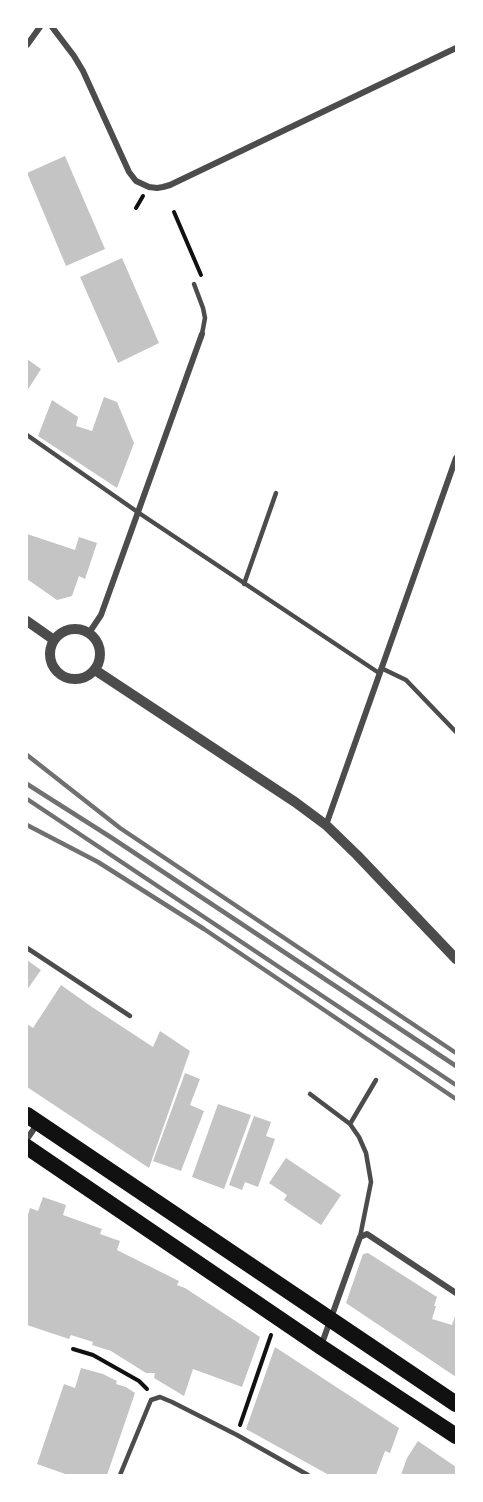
<!DOCTYPE html>
<style>
body{margin:0}
#map{position:relative;width:483px;height:1502px;overflow:hidden;background:#fff;font-family:"IBM Plex Serif",serif}
canvas{display:block}
.frame{position:absolute;inset:0;border:28px solid #fff;pointer-events:none}
</style>
<div id="map">
<canvas width="483" height="1502"></canvas>
<div class="frame"></div>
</div>
<script>
const ctx = document.querySelector('canvas').getContext('2d');
ctx.lineJoin = 'round';
function paint(path, color) { ctx.fillStyle = color; ctx.fill(path, 'evenodd'); }
const toPath = rows => new Path2D(rows.map(r => 'M' + r).join(''));
function trace(path, color, width, dash) { ctx.strokeStyle = color; ctx.lineWidth = width; ctx.lineCap = dash ? 'butt' : 'round'; ctx.setLineDash(dash || []); ctx.stroke(path); }
paint(toPath([
 [65,156,105,249,66,266,27,173],
 [122,258,159,343,118,363,80,277],
 [27,359,41,369,27,391],
 [104,397,117,402,134,443,117,488,38,436,52,400,78,417,76,426,92,431],
 [27,534,75,550,79,537,97,543,85,579,79,576,72,596,57,600,27,579],
 [27,960,41,970,27,990],
 [61,985,92,1007,153,1047,160,1031,190,1051,149,1168,27,1087,27,1024,33,1028],
 [185,1073,200,1079,190,1105,204,1111,181,1171,153,1161],
 [218,1104,251,1115,224,1189,192,1177],
 [254,1116,271,1122,266,1136,275,1139,258,1187,245,1182,242,1190,229,1185],
 [286,1158,341,1195,321,1225,284,1200,287,1195,269,1183],
 [43,1197,66,1205,63,1215,102,1229,100,1234,120,1241,117,1250,179,1281,177,1285,185,1288,260,1337,242,1387,193,1369,184,1396,154,1378,155,1373,146,1373,111,1351,92,1345,93,1342,71,1335,69,1339,27,1325,27,1218,30,1208,38,1211],
 [368,1253,437,1297,434,1306,436,1306,432,1319,452,1325,456,1313,456,1377,346,1303,363,1254],
 [275,1347,399,1428,390,1453,385,1451,376,1475,329,1475,246,1429],
 [81,1368,103,1374,117,1381,116,1384,126,1387,135,1393,107,1475,68,1475,37,1464,64,1384,75,1388],
 [418,1441,456,1467,456,1475,401,1475,407,1458]
]), '#c4c4c4');
trace(toPath([
 [136,208,143,196],
 [174,212,201,275],
 [73,1349,93,1355,139,1381,147,1389],
 [240,1425,271,1335]
]), '#111', 4);
trace(toPath([
 [194,284,203,308,205,318,202,334],
 [27,435,139,513,379,673],
 [244,584,276,493],
 [381,668,406,680,456,732],
 [27,948,130,1016],
 [310,1094,350,1124],
 [360,1237,371,1182,366,1153,359,1137,350,1124,376,1080],
 [120,1475,151,1400,160,1397,172,1402,237,1435,308,1475]
]), '#4c4c4c', 4.5);
trace(toPath([
 [52,27,74,56,83,71,129,172,136,181,149,187,157,188,163,187,170,185,456,48],
 [27,45,40,27],
 [89,633,101,615,202,334],
 [326,825,456,458],
 [27,1139,38,1123],
 [321,1346,360,1237,367,1234,456,1293]
]), '#4c4c4c', 6);
trace(toPath([
 [27,621,54,640],
 '50 654a25 25 0 1 1 50 0a25 25 0 1 1-50 0Z',
 [95,670,295,802,326,825,357,855,456,959]
]), '#4c4c4c', 10);
trace(toPath([
 [27,1115,456,1404],
 [27,1147,321,1347,456,1436]
]), '#111', 16);
trace(toPath([
 [27,755,120,828,456,1053],
 [27,784,112,838,456,1066],
 [27,799,456,1085],
 [27,825,98,862,204,929,456,1099]
]), '#707070', 4.5);
</script>
